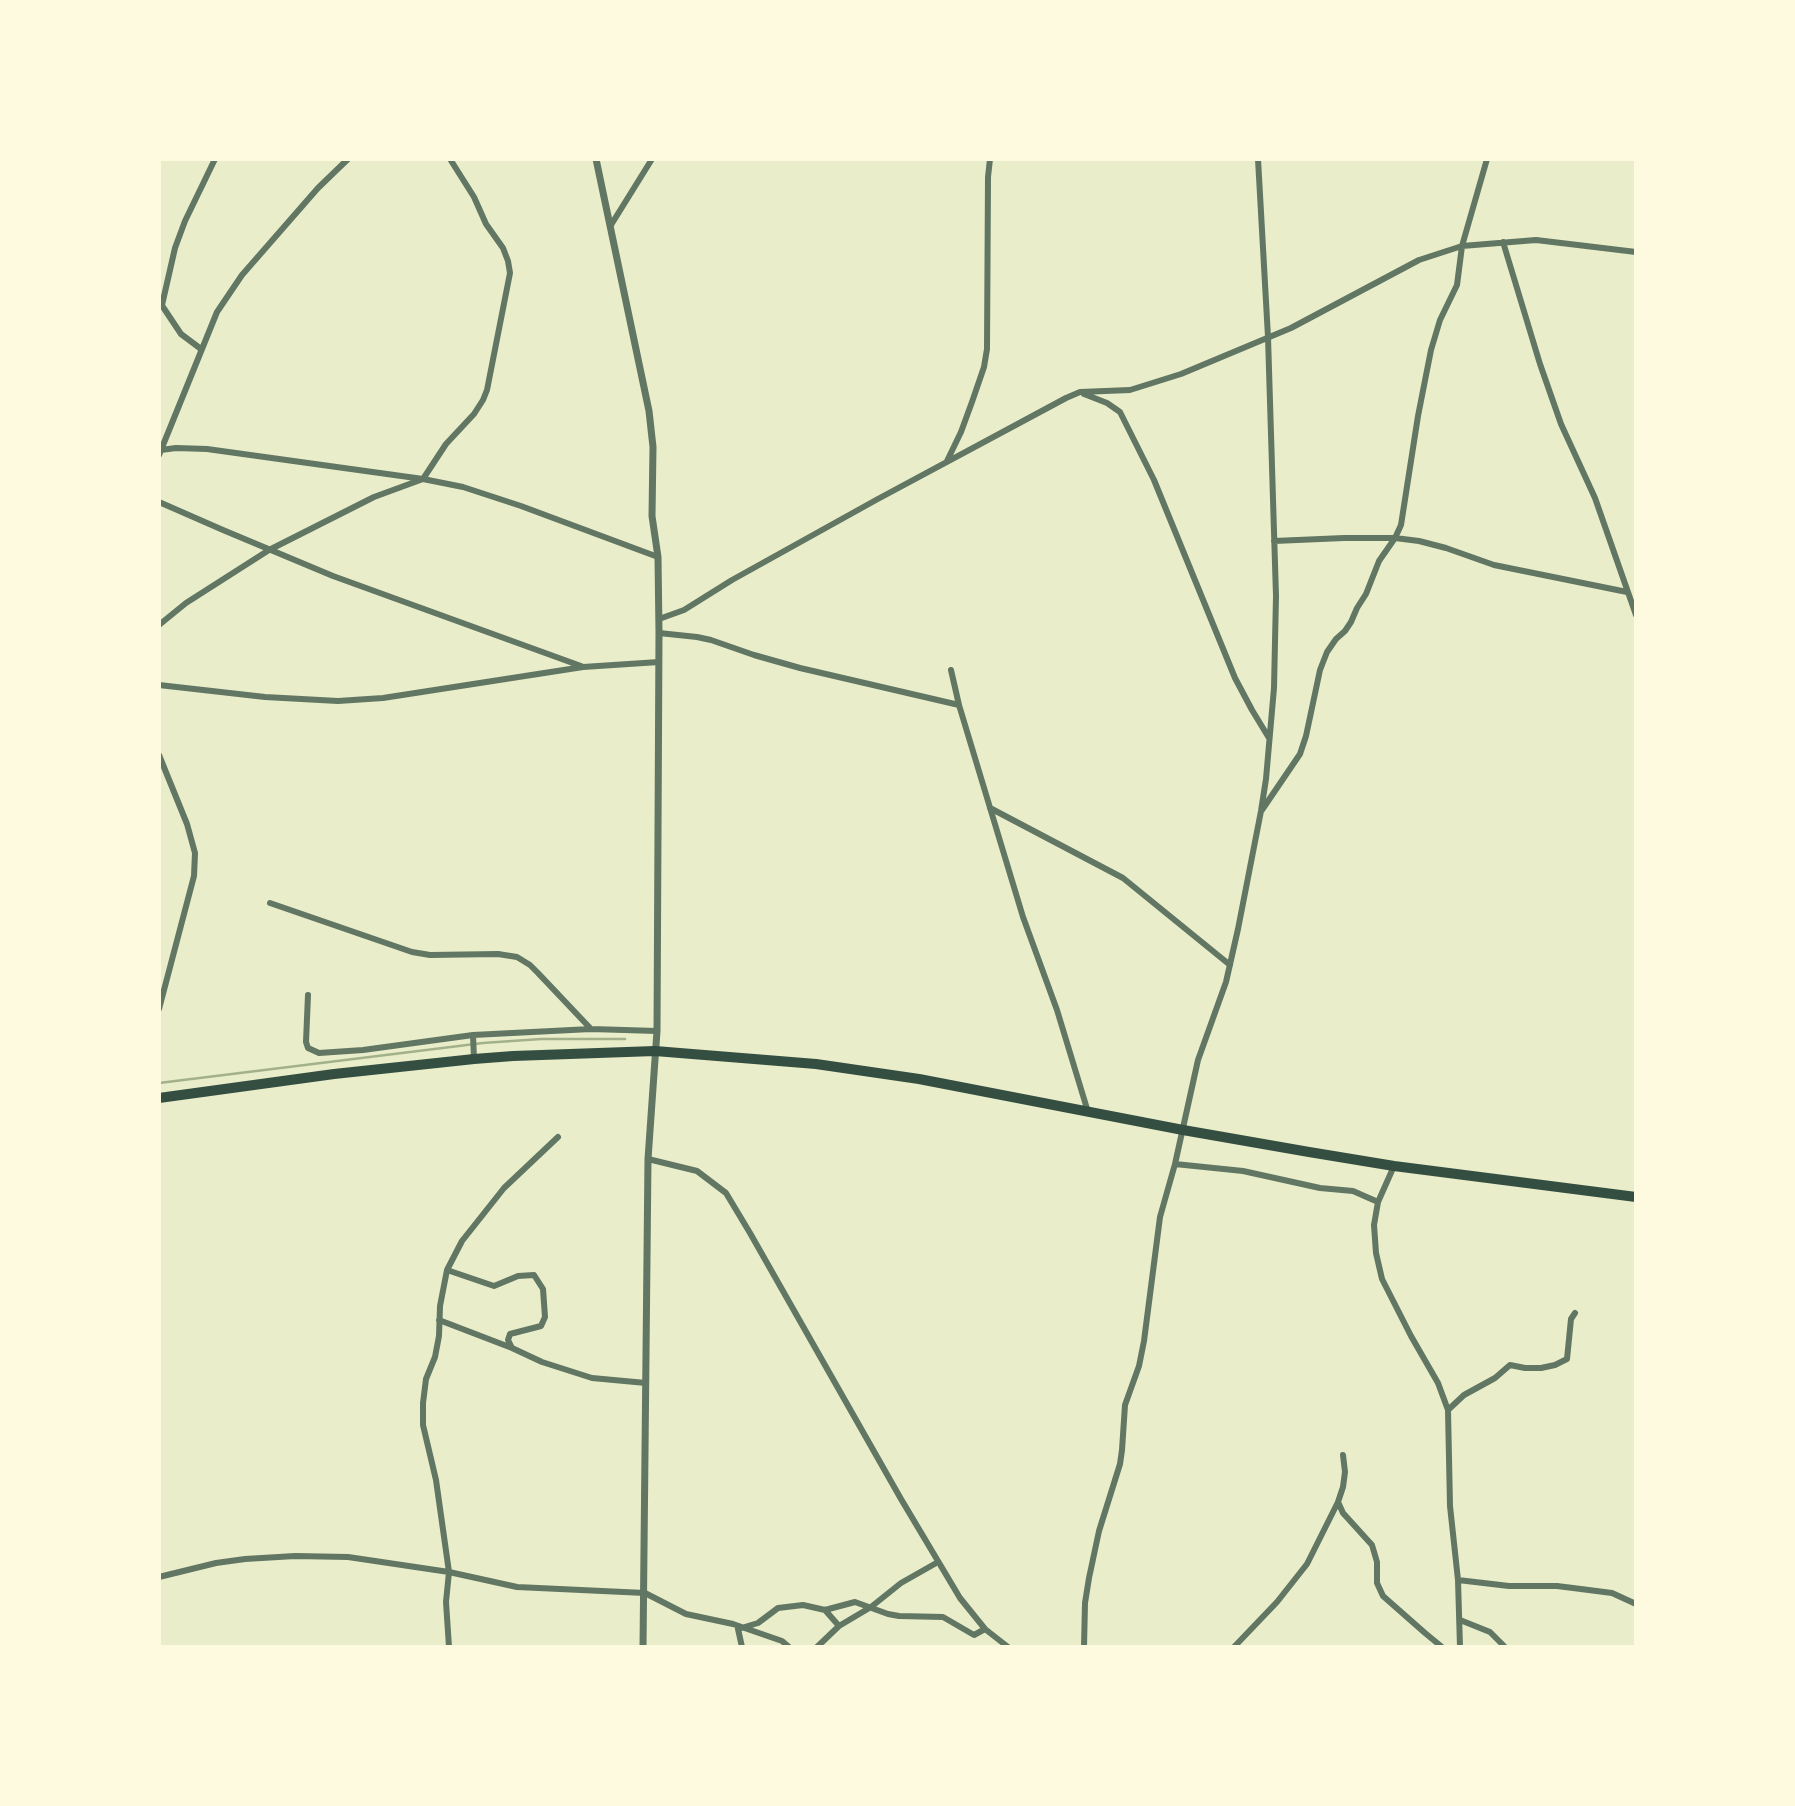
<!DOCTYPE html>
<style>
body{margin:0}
#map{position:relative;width:1795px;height:1806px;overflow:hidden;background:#e9edc9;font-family:Barlow,sans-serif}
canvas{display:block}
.frame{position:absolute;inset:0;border:161px solid #fefae0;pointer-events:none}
</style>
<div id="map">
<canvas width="1795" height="1806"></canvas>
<div class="frame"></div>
</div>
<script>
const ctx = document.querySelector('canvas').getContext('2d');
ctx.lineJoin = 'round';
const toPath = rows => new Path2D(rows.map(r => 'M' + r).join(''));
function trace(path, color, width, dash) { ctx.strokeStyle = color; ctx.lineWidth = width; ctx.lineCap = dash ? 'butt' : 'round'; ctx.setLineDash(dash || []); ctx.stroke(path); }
trace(toPath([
 [159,1083,483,1043,541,1039,625,1039]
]), '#a3b18a', 2.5);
trace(toPath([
 [611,225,652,159],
 [1503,242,1540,364,1561,424,1595,498,1636,615],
 [161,304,181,334,201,349],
 [162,305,175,248,185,221,215,159],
 [1084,394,1107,403,1120,412,1154,480,1235,678,1252,710,1269,738],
 [161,450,176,448,207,449,423,479,463,487,521,506,658,557],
 [159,455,217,312,242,275,318,188,348,159],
 [947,461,961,432,972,402,984,367,987,349,988,177,990,159],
 [159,502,223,530,333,576,581,666],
 [1274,541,1344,538,1395,538,1419,541,1446,548,1494,565,1627,592],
 [659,619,684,610,732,580,876,500,1066,398,1080,392,1130,390,1181,374,1291,328,1419,260,1462,246,1536,240,1636,252],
 [159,625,186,603,269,550,374,497,423,479,446,444,474,414,483,400,487,390,510,273,508,261,503,248,486,224,474,197,450,159],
 [659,633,697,637,711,640,754,655,800,668,959,705],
 [951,670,959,705,1023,917,1057,1010,1088,1112],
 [159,685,265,697,338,701,383,698,583,667,659,662],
 [159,755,187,824,195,853,194,876,159,1009],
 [990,808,1123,878,1230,965],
 [1262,810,1300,754,1306,736,1320,670,1327,652,1336,639,1345,631,1351,622,1357,608,1366,594,1379,561,1395,538,1401,525,1418,416,1431,350,1440,320,1457,285,1462,246,1487,159],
 [270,903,412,952,430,955,498,954,517,957,530,965,538,973,591,1029],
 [308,995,306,1042,308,1048,319,1053,363,1050,473,1035,591,1029,657,1031],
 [473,1035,474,1059],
 [648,1159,697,1171,726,1193,750,1233,901,1499,960,1598,985,1629,1008,1647],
 [1175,1164,1243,1171,1320,1188,1353,1191,1378,1202],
 [1394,1166,1378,1202,1374,1225,1376,1253,1382,1279,1411,1336,1438,1383,1448,1410,1450,1506,1458,1580,1460,1647],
 [447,1270,494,1286,518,1276,534,1275,543,1289,545,1317,541,1326,510,1334,508,1340,512,1348],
 [439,1320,512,1348,542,1362,592,1378,646,1383],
 [1448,1410,1464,1395,1495,1378,1510,1365,1525,1368,1541,1368,1555,1365,1567,1359,1571,1319,1575,1313],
 [1343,1455,1345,1472,1343,1487,1338,1502,1343,1513,1372,1545,1377,1562,1377,1583,1383,1596,1425,1633,1442,1647],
 [159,1577,216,1563,245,1559,295,1556,348,1557,449,1572,517,1587,645,1593,686,1614,733,1624,782,1641,789,1647],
 [1458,1580,1509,1586,1557,1586,1573,1588,1612,1593,1636,1604],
 [825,1610,839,1626],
 [1460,1620,1490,1632,1505,1647],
 [449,1647,446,1602,449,1572,436,1480,423,1425,423,1403,426,1379,435,1357,439,1336,440,1306,447,1270,462,1241,504,1188,558,1137],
 [742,1647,738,1629,758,1623,778,1608,803,1605,825,1610,855,1602,888,1614,899,1616,943,1617,974,1635,985,1629],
 [817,1647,839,1626,871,1607,901,1583,938,1562],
 [1084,1647,1085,1603,1089,1578,1099,1531,1120,1464,1122,1450,1125,1405,1139,1366,1144,1341,1160,1217,1175,1164,1198,1060,1226,982,1238,929,1261,811,1266,779,1274,688,1276,596,1268,337,1258,159],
 [1234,1647,1277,1602,1307,1564,1338,1502]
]), '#617663', 6);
trace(toPath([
 [596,159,649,411,653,447,652,516,658,557,659,633,657,1031,648,1159,643,1647]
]), '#617663', 7);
trace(toPath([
 [159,1098,334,1074,474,1059,513,1056,655,1051,816,1064,919,1079,1183,1130,1309,1152,1394,1166,1636,1197]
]), '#344e41', 10);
</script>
